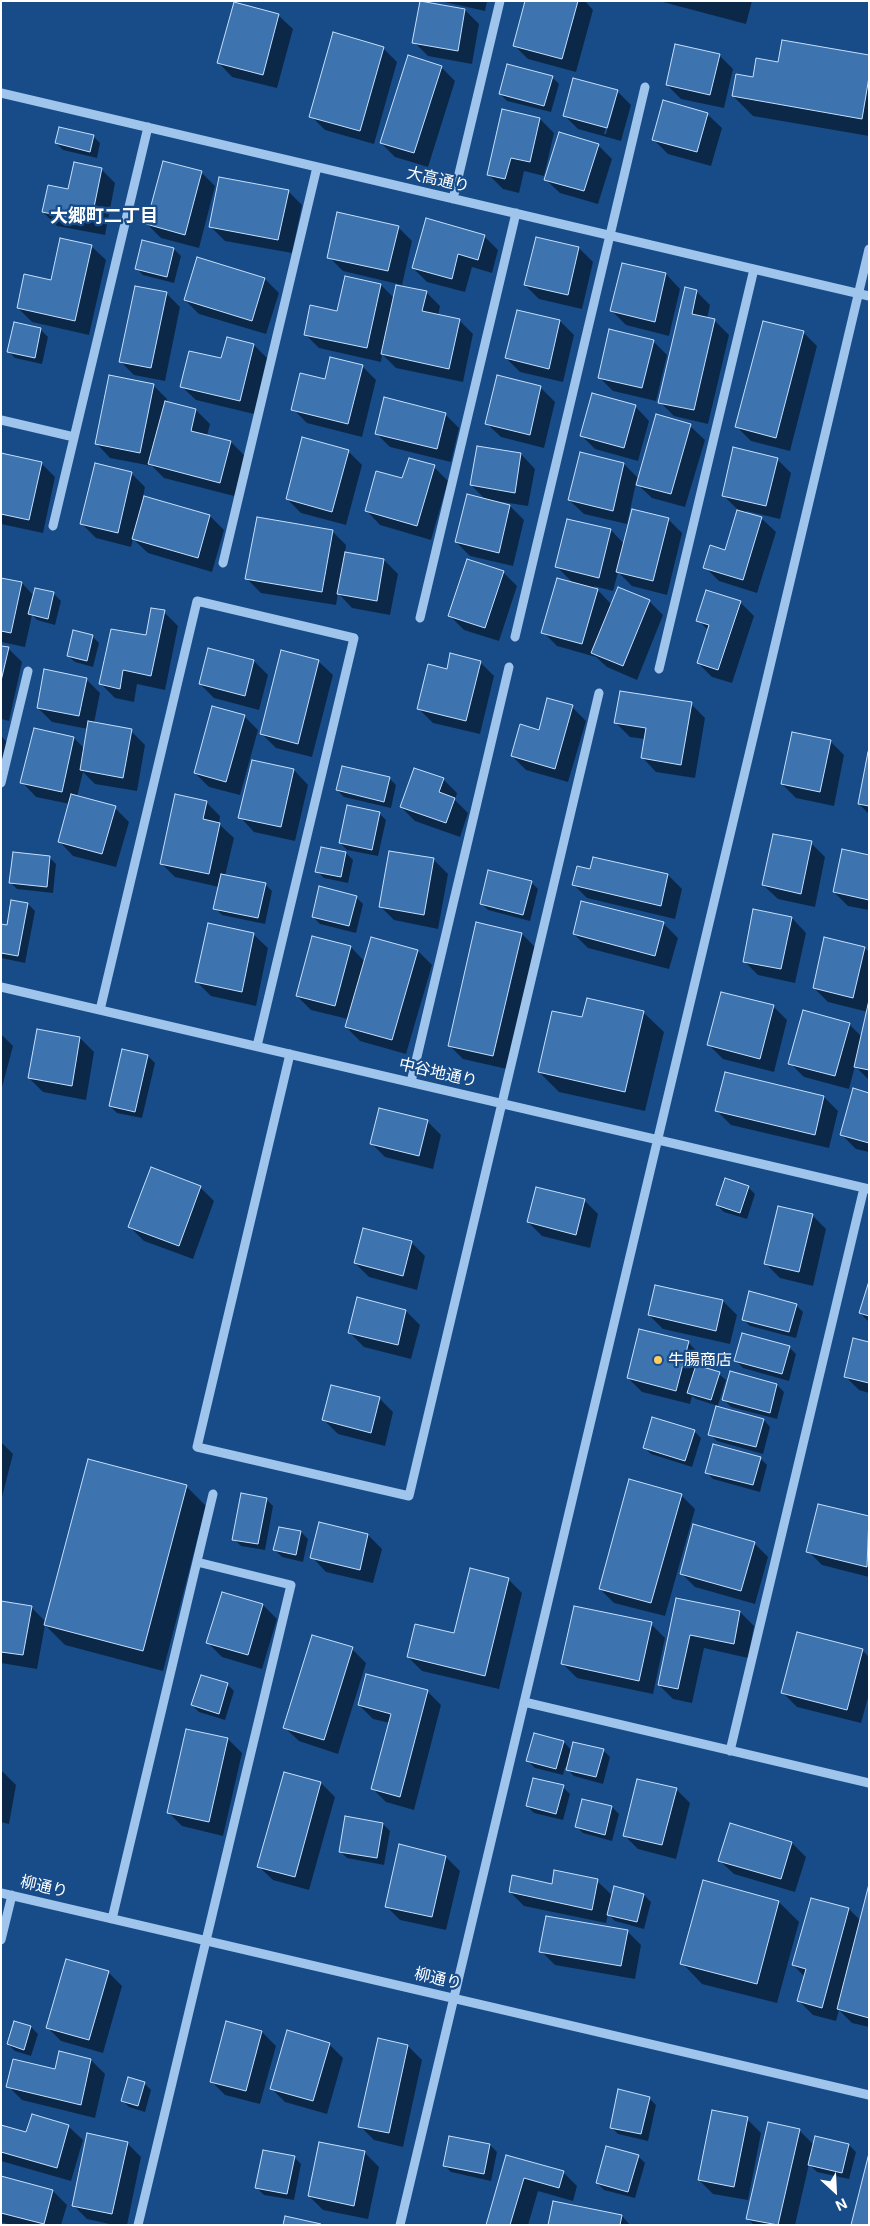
<!DOCTYPE html>
<meta charset="utf-8">
<style>
body{margin:0}
#map{position:relative;width:870px;height:2226px;overflow:hidden;background:#184c89;font-family:Inter,sans-serif}
canvas{display:block}
.frame{position:absolute;inset:0;border:2px solid #fff;pointer-events:none}
.north{position:absolute;left:810px;top:2166px;width:50px;height:50px;-webkit-text-stroke:4px #184c89;paint-order:stroke;rotate:155deg;font-size:14px;font-weight:700;line-height:20px;text-align:center;color:#fff}
.north::after{content:'';display:block;margin:auto;width:18px;height:22px;background:#fff;clip-path:polygon(50% 0,100% 100%,50% 72%,0 100%)}
</style>
<div id="map">
<canvas width="870" height="2226"></canvas>
<div class="frame"></div>
<div class="north">N</div>
</div>
<script>
const ctx = document.querySelector('canvas').getContext('2d');
ctx.lineJoin = 'round';
function paint(path, color) { ctx.fillStyle = color; ctx.fill(path, 'evenodd'); }
const toPath = rows => new Path2D(rows.map(r => 'M' + r).join(''));
function trace(path, color, width, dash) { ctx.strokeStyle = color; ctx.lineWidth = width; ctx.lineCap = dash ? 'butt' : 'round'; ctx.setLineDash(dash || []); ctx.stroke(path); }
function drawText(font, color, halo, rows, align = 'center') {
  ctx.font = font + ' Inter,"Noto Sans JP",sans-serif'; ctx.lineWidth = 4.5; ctx.setLineDash([]); ctx.textBaseline = 'middle'; ctx.strokeStyle = halo; ctx.fillStyle = color; for (const [text, x, y, turn = 0] of rows) {
    ctx.save(); ctx.translate(x, y); ctx.rotate((+turn || 0) * Math.PI / 180); ctx.textAlign = isNaN(turn) ? turn : align; if (halo) ctx.strokeText(text, 0, 0); ctx.fillText(text, 0, 0); ctx.restore();
  }
}
paint(toPath([
 [440,1,487,1,485,11],
 [526,1,585,1,593,10,576,72,528,59,514,45],
 [659,1,752,1,746,24],
 [465,10,479,24,472,64,428,56,414,42],
 [278,15,293,29,277,88,232,77,218,62],
 [383,48,397,62,374,144,325,130,311,116],
 [719,55,733,69,724,108,681,99,667,85],
 [869,57,869,136,753,116,733,96,754,78],
 [441,67,455,81,428,167,395,157,381,143],
 [552,77,559,84,551,112,507,101,500,94],
 [617,91,631,105,621,141,578,129,564,115],
 [614,99,616,99,606,134,604,134],
 [503,111,540,119,554,133,544,176,524,171,519,193,503,189,489,175],
 [707,114,722,128,711,166,668,154,653,139],
 [93,136,100,143,97,158,63,150,56,143],
 [598,145,612,159,598,204,560,193,545,179],
 [101,169,115,183,105,235,57,226,43,212,69,191],
 [201,172,215,186,199,248,161,238,147,224],
 [288,191,302,205,292,253,225,241,211,227],
 [398,227,412,241,402,285,343,271,329,257],
 [484,236,498,250,492,273,472,267,465,292,427,282,413,268],
 [537,238,579,248,593,262,582,309,539,299,525,285],
 [91,246,106,260,89,335,32,322,18,308,52,281],
 [174,249,181,256,174,283,143,275,136,268],
 [198,259,265,279,279,293,266,334,199,314,185,300],
 [623,265,666,274,680,289,669,336,626,325,612,311],
 [381,285,394,298,426,292,440,306,438,316,459,320,473,334,463,382,396,368,382,354,381,362,319,348,305,334],
 [696,291,710,305,707,319,714,320,729,335,708,424,674,416,660,402],
 [166,293,180,307,165,381,134,375,120,361],
 [517,311,560,321,574,335,563,382,520,372,506,358],
 [15,323,41,330,48,337,42,364,15,358,8,351],
 [803,332,817,346,790,451,751,441,737,427],
 [653,341,667,355,656,401,613,391,599,377],
 [254,345,268,359,254,414,196,400,181,386,222,360],
 [362,366,376,380,362,437,307,423,293,409,325,381],
 [153,385,167,399,167,403,196,410,210,424,207,436,231,442,245,456,234,496,164,478,152,466,110,458,96,443],
 [541,388,555,402,544,448,501,437,486,423],
 [635,406,649,421,638,461,595,449,581,435],
 [445,414,459,428,451,462,390,447,376,433],
 [690,426,705,440,685,507,652,498,636,483,627,524,584,514,569,500,624,464,639,479],
 [348,451,362,465,346,525,301,513,287,499],
 [1,454,41,463,55,477,43,533,1,524],
 [521,454,535,469,528,506,502,502,502,504,510,506,524,520,513,566,470,556,456,542,486,500,471,485],
 [777,459,791,473,780,519,746,511,746,514,761,518,776,532,757,593,719,581,705,567,725,551,738,510,723,495],
 [434,467,448,481,431,540,380,525,366,510,403,480],
 [131,473,145,487,143,497,210,516,224,530,212,572,148,553,133,539,131,547,96,538,82,524],
 [668,519,682,533,667,595,632,586,618,572,613,591,594,586,612,605,649,601,663,615,637,680,607,667,596,657,557,646,543,632,573,583,557,567,611,530,624,544],
 [332,531,346,545,345,554,384,560,398,574,390,615,352,608,338,593,336,605,261,593,247,579],
 [503,572,517,586,499,641,464,630,450,616],
 [1,579,22,583,34,596,54,594,61,601,55,625,37,620,32,615,25,647,1,642],
 [740,602,754,616,732,683,712,677,698,663,709,631,698,620],
 [164,612,178,626,165,690,137,684,134,702,115,698,101,684,147,637],
 [92,636,99,643,93,667,75,662,68,656],
 [1,647,8,648,22,662,9,721,1,719],
 [209,649,254,661,268,675,259,710,214,698,200,684],
 [318,661,333,675,312,757,276,748,262,734],
 [480,662,494,676,480,734,433,723,419,709,448,670],
 [86,679,100,693,94,723,131,731,145,745,137,791,95,784,83,772,77,797,115,808,129,822,116,867,73,856,59,841,70,804,36,797,22,782,35,729,74,738,85,749,88,729,52,722,38,708],
 [691,704,705,718,695,778,656,772,642,757,645,739,630,737,616,723],
 [572,707,586,721,568,782,526,770,512,756,539,731],
 [244,716,258,730,240,795,209,787,195,773],
 [1,736,7,742,1,763],
 [830,741,844,755,834,806,796,798,782,784],
 [869,755,869,814,859,804],
 [253,761,294,770,308,785,295,841,254,832,240,817],
 [389,778,396,785,391,808,344,797,337,790],
 [443,779,457,793,455,800,468,813,460,837,415,821,401,807],
 [206,802,220,816,219,824,234,838,225,876,265,884,272,891,265,924,222,915,215,908,219,887,175,877,161,863],
 [379,813,386,820,378,856,347,850,340,843],
 [811,843,825,857,815,907,778,899,763,885],
 [346,853,353,860,348,883,324,878,317,871],
 [869,856,869,910,848,906,834,892],
 [49,857,56,864,53,893,17,889,10,882],
 [434,860,448,874,438,929,394,920,380,906],
 [591,871,668,875,682,889,675,919,587,898,573,884],
 [531,882,538,889,530,921,488,910,481,903],
 [356,897,363,904,356,933,320,924,313,917],
 [28,904,35,911,25,963,1,958,1,926,8,927],
 [792,918,806,933,795,983,758,975,744,961],
 [663,923,678,938,669,969,588,948,574,934],
 [477,924,522,934,536,948,507,1069,463,1059,449,1045],
 [253,934,268,948,256,1006,211,996,197,982],
 [351,947,365,962,418,951,432,965,406,1054,360,1041,346,1027,348,1019,311,1010,297,996],
 [865,948,869,952,869,1080,855,1066,849,1089,804,1077,790,1063,849,1024,862,1037,868,1012,828,1002,814,988],
 [773,1006,787,1020,774,1072,723,1059,709,1045],
 [643,1012,664,1032,645,1111,559,1092,539,1072,583,1019],
 [1,1034,13,1046,1,1091],
 [80,1038,94,1052,86,1100,43,1092,29,1078],
 [148,1056,155,1063,142,1118,117,1113,110,1106],
 [869,1094,869,1152,856,1149,841,1134],
 [824,1097,838,1111,829,1148,731,1125,717,1111],
 [427,1121,441,1135,433,1169,385,1157,371,1143],
 [200,1187,214,1201,193,1259,144,1241,130,1227],
 [748,1187,755,1194,747,1219,724,1212,717,1205],
 [584,1200,598,1214,590,1248,542,1236,528,1222],
 [812,1215,826,1229,813,1286,780,1278,766,1264],
 [411,1242,425,1256,417,1290,369,1277,355,1263],
 [869,1285,869,1322,860,1313],
 [358,1299,406,1311,420,1325,411,1359,364,1347,350,1333],
 [723,1301,737,1315,730,1344,663,1329,649,1315],
 [796,1305,803,1312,796,1338,750,1326,743,1319],
 [688,1342,702,1357,699,1368,719,1374,726,1380,717,1408,764,1420,770,1427,763,1454,717,1441,710,1434,718,1406,696,1399,692,1396,690,1404,642,1392,628,1378],
 [869,1343,869,1393,859,1390,845,1376],
 [789,1347,796,1354,789,1381,743,1368,736,1361],
 [731,1373,777,1385,784,1392,777,1419,731,1407,724,1400],
 [379,1398,393,1412,385,1446,338,1434,324,1420],
 [694,1431,701,1438,692,1467,651,1454,644,1447],
 [1,1442,13,1454,1,1501],
 [760,1458,767,1465,760,1492,713,1479,706,1472],
 [186,1486,206,1506,163,1671,65,1645,45,1625,37,1669,1,1663,1,1603,31,1607,46,1622],
 [681,1495,695,1509,665,1616,614,1603,600,1589],
 [266,1499,273,1506,265,1550,241,1546,234,1539],
 [869,1518,869,1577,822,1565,808,1551],
 [320,1524,368,1535,382,1549,373,1583,326,1572,312,1557],
 [301,1532,308,1539,303,1562,282,1557,275,1550],
 [754,1543,768,1557,755,1604,695,1587,681,1573],
 [508,1579,522,1593,499,1689,422,1671,408,1657,455,1635],
 [677,1600,740,1612,754,1626,748,1658,704,1648,692,1703,673,1699,659,1685],
 [263,1605,277,1619,262,1669,222,1657,208,1643],
 [651,1624,665,1638,653,1694,577,1678,563,1664],
 [352,1649,366,1663,338,1754,299,1741,284,1727],
 [862,1650,869,1657,869,1694,861,1723,797,1707,783,1693],
 [227,1684,234,1691,225,1720,199,1712,192,1705],
 [427,1691,441,1705,414,1810,386,1802,372,1788,390,1723,373,1719,359,1705],
 [228,1739,242,1753,223,1836,182,1826,168,1812],
 [564,1742,572,1751,603,1750,610,1757,603,1784,574,1776,565,1767,563,1775,535,1768,528,1761],
 [1,1770,16,1785,9,1824,1,1822],
 [321,1783,335,1797,309,1890,273,1880,258,1866],
 [563,1787,570,1794,563,1820,534,1813,527,1806],
 [676,1789,690,1803,676,1859,638,1849,624,1835],
 [583,1800,612,1807,619,1814,612,1841,583,1833,576,1826],
 [346,1818,383,1824,390,1831,384,1865,347,1858,340,1851],
 [792,1843,806,1857,795,1892,734,1874,719,1860],
 [446,1857,460,1871,446,1930,400,1920,386,1906],
 [597,1881,613,1896,644,1895,651,1902,644,1929,615,1921,608,1914,606,1923,524,1906,510,1892],
 [869,1889,869,2027,852,2023,839,2010,836,2021,813,2015,799,2001,805,1977,793,1965,811,1899,849,1909,861,1921],
 [779,1902,799,1922,777,2003,702,1984,682,1963],
 [627,1931,641,1945,635,1979,555,1965,541,1951],
 [108,1972,122,1986,103,2053,61,2041,47,2027],
 [15,2022,31,2027,38,2034,31,2056,15,2051,8,2044],
 [227,2023,262,2032,276,2046,260,2104,225,2095,211,2081],
 [329,2044,343,2058,327,2114,285,2102,271,2088],
 [408,2046,422,2060,403,2147,374,2140,360,2126],
 [91,2060,105,2074,95,2118,22,2100,8,2086],
 [144,2083,151,2090,145,2112,129,2107,122,2100],
 [649,2098,656,2105,648,2141,618,2134,611,2127],
 [747,2119,761,2133,748,2200,713,2194,699,2180],
 [68,2126,83,2140,71,2181,1,2161,1,2127,27,2134],
 [799,2130,814,2145,816,2137,849,2145,856,2152,849,2179,817,2172,809,2164,795,2225,754,2225,748,2219],
 [127,2143,141,2157,127,2225,114,2225,87,2219,73,2205],
 [490,2145,497,2152,491,2181,451,2172,444,2165],
 [365,2153,379,2167,368,2219,323,2210,309,2196],
 [506,2156,563,2172,577,2186,573,2201,538,2191,528,2225,487,2225],
 [638,2156,645,2163,635,2198,604,2190,597,2183],
 [294,2157,301,2164,294,2200,264,2195,257,2188],
 [1,2177,53,2191,67,2205,61,2225,11,2225,1,2222],
 [554,2202,622,2216,630,2225,549,2225]
]), '#0007');
const building = toPath([
 [420,1,465,9,458,51,412,43,420,1],
 [525,1,578,1,562,59,513,46,525,1],
 [234,2,279,14,263,75,217,63,234,2],
 [333,32,384,47,360,131,309,117,333,32],
 [782,40,869,55,869,77,862,119,732,96,736,74,753,77,756,58,778,62,782,40],
 [675,44,720,54,710,95,666,85,675,44],
 [408,55,442,66,414,153,380,143,408,55],
 [507,64,553,76,544,106,499,94,507,64],
 [573,78,618,90,607,128,563,116,573,78],
 [663,100,708,113,697,152,652,140,663,100],
 [502,109,540,118,530,162,511,158,505,179,487,175,502,109],
 [59,127,94,135,90,152,55,143,59,127],
 [559,132,599,144,584,191,544,180,559,132],
 [163,161,202,171,185,235,146,224,163,161],
 [74,162,102,168,91,222,42,212,48,185,68,189,74,162],
 [219,177,289,190,278,240,209,227,219,177],
 [337,212,399,226,388,271,327,258,337,212],
 [426,218,485,235,478,260,458,254,452,279,412,268,426,218],
 [536,237,579,247,568,295,524,285,536,237],
 [60,238,92,245,75,321,17,308,24,274,51,280,60,238],
 [142,240,174,248,167,277,135,269,142,240],
 [197,257,265,278,252,321,184,300,197,257],
 [622,263,666,273,655,322,610,311,622,263],
 [345,276,381,284,367,348,304,335,310,305,337,311,345,276],
 [396,285,427,291,422,311,460,319,449,369,381,354,396,285],
 [135,286,167,292,151,368,119,362,135,286],
 [685,287,697,290,692,314,715,319,694,410,658,403,685,287],
 [517,310,560,320,549,369,505,358,517,310],
 [763,321,804,331,776,438,735,427,763,321],
 [14,322,41,328,35,358,7,352,14,322],
 [609,329,654,340,642,388,598,378,609,329],
 [227,337,254,344,240,401,180,387,189,351,221,358,227,337],
 [330,357,363,365,348,424,291,410,300,373,325,379,330,357],
 [109,375,154,384,140,453,95,444,109,375],
 [497,375,541,386,530,435,485,424,497,375],
 [592,393,636,405,624,448,580,436,592,393],
 [384,397,446,413,437,449,375,434,384,397],
 [165,401,196,409,191,431,231,441,220,483,148,464,165,401],
 [656,414,691,424,671,494,636,485,656,414],
 [302,437,349,450,332,512,286,499,302,437],
 [477,446,521,453,515,493,470,485,477,446],
 [733,447,778,458,766,506,722,496,733,447],
 [580,452,624,463,613,511,568,500,580,452],
 [1,453,42,462,29,520,1,514,1,453],
 [409,458,435,465,417,526,365,511,376,471,402,478,409,458],
 [95,463,132,472,118,533,80,524,95,463],
 [467,494,510,505,499,553,455,542,467,494],
 [144,496,210,515,198,558,132,539,144,496],
 [632,509,669,518,653,581,616,572,632,509],
 [737,510,762,517,743,580,703,568,710,545,725,550,737,510],
 [257,517,333,530,322,592,245,579,257,517],
 [567,519,611,529,599,578,555,567,567,519],
 [345,552,384,559,377,601,337,594,345,552],
 [467,559,504,571,485,628,448,616,467,559],
 [1,578,22,582,11,633,1,631,1,578],
 [557,578,598,589,582,644,541,633,557,578],
 [618,587,650,600,623,666,591,653,618,587],
 [35,588,54,592,48,619,28,614,35,588],
 [706,590,741,601,718,670,697,663,709,625,696,621,706,590],
 [151,608,165,610,151,676,123,670,120,689,99,684,111,629,146,635,151,608],
 [73,630,93,635,87,661,67,656,73,630],
 [1,646,9,647,1,681,1,646],
 [208,648,254,660,245,696,199,684,208,648],
 [281,650,319,660,298,744,260,734,281,650],
 [450,653,481,661,466,721,417,709,428,664,447,669,450,653],
 [44,669,87,678,79,716,37,708,44,669],
 [620,691,692,702,681,765,641,758,646,728,614,723,620,691],
 [547,698,573,705,555,769,511,756,520,724,539,730,547,698],
 [212,706,245,715,226,782,194,773,212,706],
 [88,721,132,729,123,778,80,770,88,721],
 [34,728,74,737,62,792,20,783,34,728],
 [792,732,831,740,820,792,781,784,792,732],
 [868,752,869,752,869,806,858,804,868,752],
 [252,760,294,769,281,827,238,818,252,760],
 [342,766,390,777,384,802,336,790,342,766],
 [414,768,444,778,439,792,455,798,446,823,400,807,414,768],
 [71,794,116,806,102,854,58,842,71,794],
 [175,794,207,801,203,819,220,823,209,874,160,864,175,794],
 [347,805,380,812,372,850,339,843,347,805],
 [773,834,812,841,801,894,762,885,773,834],
 [321,847,346,852,341,877,315,872,321,847],
 [842,849,869,855,869,900,833,892,842,849],
 [389,851,434,858,424,915,379,907,389,851],
 [13,852,50,856,47,887,9,883,13,852],
 [593,857,668,874,661,906,572,885,577,866,590,869,593,857],
 [488,870,532,881,523,915,480,904,488,870],
 [221,874,266,883,258,918,213,909,221,874],
 [319,886,357,896,349,926,312,917,319,886],
 [11,900,28,903,18,956,1,953,1,924,7,925,11,900],
 [581,901,664,922,655,956,573,934,581,901],
 [753,909,792,917,781,969,743,962,753,909],
 [476,922,522,933,493,1056,448,1046,476,922],
 [208,923,254,933,242,992,195,982,208,923],
 [312,936,351,946,335,1006,296,996,312,936],
 [371,937,418,950,392,1040,345,1027,371,937],
 [824,937,865,947,853,998,813,988,824,937],
 [721,992,774,1005,760,1059,707,1045,721,992],
 [587,998,644,1011,625,1092,538,1072,552,1011,582,1017,587,998],
 [869,1000,869,1070,854,1067,869,1000],
 [803,1010,850,1023,835,1076,788,1064,803,1010],
 [37,1029,80,1037,72,1086,28,1078,37,1029],
 [122,1049,148,1055,135,1112,109,1106,122,1049],
 [725,1072,824,1096,815,1135,715,1111,725,1072],
 [853,1088,869,1093,869,1143,840,1135,853,1088],
 [379,1108,428,1120,419,1156,370,1144,379,1108],
 [151,1167,201,1186,179,1246,128,1227,151,1167],
 [725,1178,749,1186,740,1213,716,1205,725,1178],
 [536,1187,585,1199,576,1235,527,1222,536,1187],
 [778,1206,813,1214,799,1272,764,1264,778,1206],
 [363,1228,412,1241,403,1276,354,1263,363,1228],
 [869,1281,869,1316,859,1313,869,1281],
 [655,1285,723,1300,716,1331,648,1315,655,1285],
 [749,1291,797,1304,789,1332,742,1320,749,1291],
 [357,1297,406,1310,398,1345,348,1333,357,1297],
 [639,1329,689,1341,676,1391,627,1378,639,1329],
 [742,1333,790,1346,782,1374,734,1361,742,1333],
 [853,1338,869,1342,869,1383,844,1377,853,1338],
 [696,1365,720,1372,711,1400,687,1393,696,1365],
 [730,1371,777,1384,770,1413,722,1400,730,1371],
 [331,1385,380,1397,371,1433,322,1420,331,1385],
 [716,1406,764,1419,756,1447,708,1435,716,1406],
 [652,1417,695,1430,685,1461,643,1448,652,1417],
 [713,1444,761,1457,753,1485,705,1473,713,1444],
 [88,1459,187,1485,143,1651,44,1625,88,1459],
 [629,1479,682,1494,651,1603,599,1589,629,1479],
 [241,1493,267,1498,258,1544,232,1540,241,1493],
 [818,1504,869,1516,867,1567,806,1552,818,1504],
 [319,1522,368,1534,360,1570,310,1558,319,1522],
 [693,1524,755,1542,741,1591,680,1574,693,1524],
 [279,1527,301,1531,296,1555,273,1550,279,1527],
 [470,1568,509,1578,485,1676,407,1657,415,1624,454,1633,470,1568],
 [222,1592,263,1604,248,1655,206,1643,222,1592],
 [676,1598,740,1611,734,1644,690,1635,678,1689,658,1685,676,1598],
 [1,1601,32,1606,23,1655,1,1652,1,1601],
 [574,1606,652,1622,639,1681,561,1664,574,1606],
 [797,1632,863,1649,847,1710,781,1693,797,1632],
 [312,1635,353,1647,324,1740,283,1728,312,1635],
 [366,1674,428,1690,400,1797,371,1789,391,1714,358,1705,366,1674],
 [201,1675,228,1683,219,1714,191,1705,201,1675],
 [186,1729,228,1738,209,1822,167,1813,186,1729],
 [534,1733,564,1741,556,1769,526,1761,534,1733],
 [573,1742,604,1749,596,1777,566,1770,573,1742],
 [284,1772,321,1782,295,1877,257,1867,284,1772],
 [533,1778,564,1785,556,1814,526,1806,533,1778],
 [637,1779,677,1788,662,1845,623,1836,637,1779],
 [582,1799,612,1806,605,1835,575,1827,582,1799],
 [345,1816,383,1823,377,1858,339,1852,345,1816],
 [730,1823,792,1842,781,1879,718,1861,730,1823],
 [399,1844,446,1856,432,1917,385,1907,399,1844],
 [554,1870,598,1879,592,1910,509,1892,512,1875,552,1884,554,1870],
 [703,1880,779,1901,757,1984,680,1964,703,1880],
 [869,1884,869,2018,837,2009,869,1884],
 [614,1886,644,1894,637,1922,607,1915,614,1886],
 [811,1898,849,1908,822,2008,797,2001,806,1969,792,1965,811,1898],
 [546,1916,628,1930,621,1966,539,1952,546,1916],
 [66,1959,109,1971,89,2040,46,2028,66,1959],
 [14,2021,31,2026,24,2050,7,2044,14,2021],
 [226,2021,262,2031,246,2091,210,2082,226,2021],
 [287,2030,330,2043,313,2101,270,2089,287,2030],
 [378,2038,408,2045,389,2133,358,2127,378,2038],
 [59,2051,91,2059,81,2105,6,2087,13,2059,55,2069,59,2051],
 [128,2077,145,2082,138,2106,121,2101,128,2077],
 [618,2089,650,2097,641,2134,610,2128,618,2089],
 [712,2110,748,2117,734,2187,698,2180,712,2110],
 [32,2114,69,2125,57,2168,1,2152,1,2125,26,2132,32,2114],
 [768,2122,800,2129,778,2225,746,2219,768,2122],
 [87,2133,128,2142,112,2214,72,2206,87,2133],
 [449,2136,490,2144,484,2174,443,2166,449,2136],
 [815,2136,849,2144,842,2173,808,2165,815,2136],
 [319,2142,365,2151,354,2206,308,2196,319,2142],
 [606,2146,639,2155,628,2192,596,2183,606,2146],
 [263,2150,295,2156,287,2194,255,2188,263,2150],
 [869,2153,869,2225,851,2225,869,2153],
 [506,2155,564,2171,559,2188,524,2178,510,2225,486,2225,506,2155],
 [1,2176,53,2190,44,2224,1,2213,1,2176],
 [553,2201,622,2215,620,2225,548,2225,553,2201],
 [285,2216,321,2224,321,2225,283,2225,285,2216]
]);
paint(building, '#3d74b0');
trace(building, '#c6dffa', 1);
trace(toPath([
 [1,93,869,296],
 [453,199,500,1],
 [1,420,74,437],
 [53,526,148,127],
 [223,563,317,167],
 [420,618,516,213],
 [515,637,645,87],
 [659,669,754,269],
 [1,783,28,671],
 [1,987,869,1189],
 [100,1010,197,601,354,638,257,1046],
 [290,1054,197,1447,409,1496,599,693],
 [411,1082,509,667],
 [524,1702,869,1783],
 [730,1751,864,1188],
 [1,1893,869,2095],
 [112,1919,213,1494],
 [1,1940,12,1895],
 [138,2225,291,1585,197,1562],
 [400,2225,869,249]
]), '#a0c5ed', 9);
for (const [x, y, r, color] of [
 [658,1360,5,"#ffcc5d"]
]) { const dot = new Path2D(); dot.arc(x, y, r, 0, 2 * Math.PI); ctx.fillStyle = color; ctx.fill(dot); trace(dot, '#184c89', 2); }
drawText('16px', '#fff', '#184c89', [
 ["大高通り",438,180,13],
 ["中谷地通り",438,1073,13],
 ["柳通り",44,1887,13],
 ["柳通り",438,1979,13]
]);
drawText('16px', '#fff', '#184c89', [
 ["牛腸商店",668,1360]
], 'left');
drawText('bold 18px', '#fff', '#184c89', [
 ["大郷町二丁目",104,217]
]);
</script>
